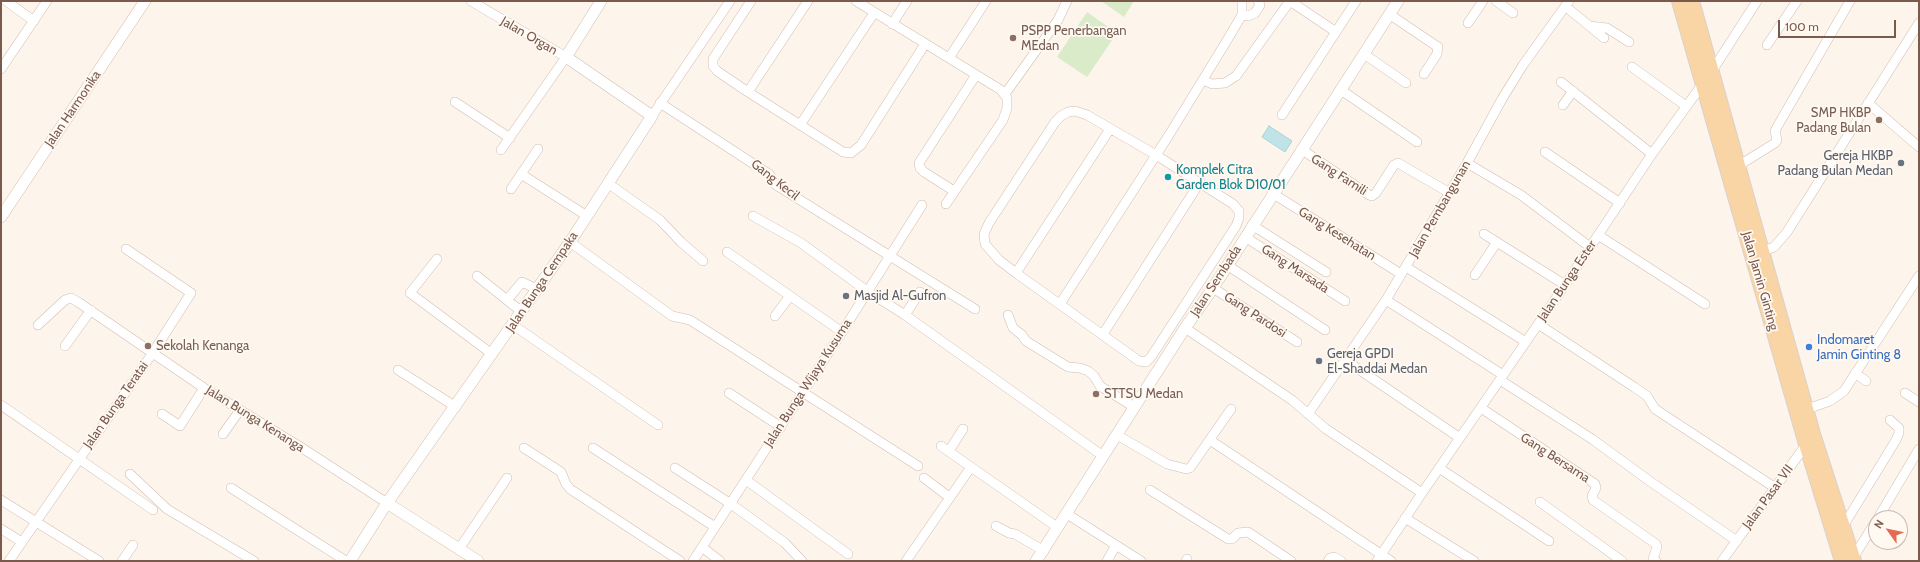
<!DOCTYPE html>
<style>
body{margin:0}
#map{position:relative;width:1920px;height:562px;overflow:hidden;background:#fdf5eb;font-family:Cabin,sans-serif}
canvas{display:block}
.frame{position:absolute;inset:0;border:2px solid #795a4d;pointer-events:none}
.north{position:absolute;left:1868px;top:510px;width:40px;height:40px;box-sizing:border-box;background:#fff9f2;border:1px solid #c9b9b0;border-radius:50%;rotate:303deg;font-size:11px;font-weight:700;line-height:16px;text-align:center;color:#795a4d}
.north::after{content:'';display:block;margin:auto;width:14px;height:18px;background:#e46b53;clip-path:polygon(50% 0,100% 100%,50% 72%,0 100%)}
.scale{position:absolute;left:1778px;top:20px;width:118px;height:18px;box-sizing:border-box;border:2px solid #795a4d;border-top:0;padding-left:5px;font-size:12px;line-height:14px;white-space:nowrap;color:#795a4d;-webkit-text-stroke:3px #fff9f2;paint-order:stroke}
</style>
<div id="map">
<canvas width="1920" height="562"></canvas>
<div class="frame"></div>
<div class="north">N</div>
<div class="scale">100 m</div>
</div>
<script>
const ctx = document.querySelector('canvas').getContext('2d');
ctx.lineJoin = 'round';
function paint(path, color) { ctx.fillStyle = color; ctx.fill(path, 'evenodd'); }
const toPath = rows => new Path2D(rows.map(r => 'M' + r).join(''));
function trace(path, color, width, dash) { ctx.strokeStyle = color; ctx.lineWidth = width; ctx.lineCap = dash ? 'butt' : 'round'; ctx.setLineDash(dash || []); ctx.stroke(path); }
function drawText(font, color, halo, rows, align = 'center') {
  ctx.font = font + ' Cabin,sans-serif'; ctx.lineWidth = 3.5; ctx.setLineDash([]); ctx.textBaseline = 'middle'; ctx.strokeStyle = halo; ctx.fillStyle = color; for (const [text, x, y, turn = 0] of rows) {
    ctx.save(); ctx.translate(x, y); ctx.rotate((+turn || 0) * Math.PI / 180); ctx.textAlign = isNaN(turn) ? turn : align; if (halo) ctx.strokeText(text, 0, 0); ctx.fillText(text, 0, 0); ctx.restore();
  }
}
paint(toPath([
 [1101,1,1134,1,1124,17],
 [1087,12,1117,33,1087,77,1057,57]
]), '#d9ebc9');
const water = toPath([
 [1269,126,1292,141,1285,152,1262,137,1269,126]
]);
paint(water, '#bfe3e7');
trace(water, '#a5d4d9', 1);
const minor = toPath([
 [6,1,34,21],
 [471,1,566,57,501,150],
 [751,1,713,59,713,66,717,71,748,92,843,152,851,153,861,145,925,44],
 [856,1,1001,90,1007,98,1007,108,1003,120,946,204],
 [1496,1,1513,13],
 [1565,6,1604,38],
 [1389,14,1438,47,1437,54,1424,74],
 [1242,15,1248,16,1255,13,1260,5,1258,1],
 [1468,23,1483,1],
 [892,24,907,1],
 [1589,26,1607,28,1629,42],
 [1767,45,1797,1],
 [1364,54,1406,83],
 [949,58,986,1],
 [1632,67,1686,106],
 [1,69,47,1],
 [1203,80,1212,84,1225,83,1236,76,1290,1,1336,32],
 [1561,82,1652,154],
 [1341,90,1417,142],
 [748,92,808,1],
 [1005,94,1058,20,1067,1],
 [455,102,510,138],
 [660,103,769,174,776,185,975,309],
 [1868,103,1919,147],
 [1563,105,1573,91],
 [1075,111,1087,115,1156,155,1233,204,1239,211,1239,218,1236,226,1151,357,1146,362,1139,361,1016,273,999,260,985,244,984,234,989,223,1055,122,1061,116,1068,112,1075,111],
 [1282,115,1356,1],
 [652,116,730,1],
 [800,125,874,13],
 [1301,149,1369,195,1372,196,1376,193,1394,165,1398,163,1450,193],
 [1545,152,1620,203],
 [1467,163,1521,195,1590,247],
 [1738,166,1775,143,1777,140,1775,131,1777,127,1850,1],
 [521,174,587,216],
 [609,184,660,220,681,242,703,261],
 [511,189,538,149],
 [954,191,924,172,920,168,919,163,976,75],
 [1272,193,1401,274],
 [753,216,801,243,867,291,905,315,1103,456],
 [1252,225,1326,272],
 [1484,234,1565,285],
 [1598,235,1705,304],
 [1245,237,1345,301],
 [570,242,672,316,690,320,918,466],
 [1763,251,1774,247,1787,232,1919,23],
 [727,252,842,332],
 [437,259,410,293,492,354],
 [1227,265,1325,330],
 [1406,267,1526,342],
 [1016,273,1110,129],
 [1475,275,1497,242],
 [477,276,522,312],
 [1213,288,1297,342],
 [507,300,522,282,537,289],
 [1386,300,1503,375],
 [1060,304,1169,135,1229,37,1242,15,1242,1],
 [905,315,920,292],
 [1008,315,1013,328,1022,335,1026,341,1068,367,1080,368,1088,371,1094,376,1100,386,1134,407],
 [775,316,790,296],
 [1538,324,1634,387,1647,396,1655,409,1774,487],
 [38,325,65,300,71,298,78,302,204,388,299,446,387,503],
 [513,325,658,425],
 [1185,328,1292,400,1326,429,1422,493],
 [1103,334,1200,182],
 [65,346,91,310],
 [1345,360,1460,438],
 [398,370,456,407],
 [1855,373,1866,381],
 [1500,380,1592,439,1651,482,1737,541],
 [729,393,781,427],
 [1905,393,1919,402],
 [1,405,153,510],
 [1481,408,1595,484,1596,488,1592,496,1593,500,1656,544,1657,547,1653,559,1656,561],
 [1807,409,1830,401,1844,391,1919,276],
 [162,414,180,426,204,388],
 [1308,414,1386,300,1467,163,1502,99,1523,65,1569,1],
 [223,434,240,410],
 [1117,435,1167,464,1186,469,1190,468,1231,409],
 [1210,440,1391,561],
 [941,446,1057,527],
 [524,448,561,472,566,484,570,489,680,561],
 [593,448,715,527],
 [949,451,963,429],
 [675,468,731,504,785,543,802,561],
 [1439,468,1549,541],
 [130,474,167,509,254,561],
 [924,478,949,497],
 [746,480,848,554],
 [231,488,346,561],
 [1150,490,1228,539,1232,539,1238,533,1248,532,1291,561],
 [1,500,99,561],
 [1540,502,1622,561],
 [1067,514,1141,561],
 [1405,518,1474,561],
 [1878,518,1919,449],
 [1844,525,1896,440,1899,433,1899,428,1890,420],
 [996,526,1009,533,1015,534,1044,551],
 [1,529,22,542],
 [702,547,720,561],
 [459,549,507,478],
 [1853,558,1876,521],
 [9,561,152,354,191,293,126,249],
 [122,561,133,545],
 [693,561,842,332,922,205],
 [906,561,971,467],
 [1107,561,1116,545],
 [1186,561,1187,559],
 [1328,561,1330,558,1334,557,1341,561],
 [1377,561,1422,493,1565,285,1652,154,1712,71,1757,1],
 [1722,561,1808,442]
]);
const tertiary = toPath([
 [1,217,145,1],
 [387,503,478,561],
 [350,561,387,503,570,242,652,116,566,57,601,1],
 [1036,561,1185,328,1213,288,1398,1]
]);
const primary = toPath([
 [1679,1,1806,444,1842,561],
 [1692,1,1813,434,1854,561]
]);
trace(minor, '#d0bcb0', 10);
trace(tertiary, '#d0bcb0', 12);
trace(primary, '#d9d1cd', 16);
trace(minor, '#fff', 9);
trace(tertiary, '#fff', 11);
trace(primary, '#f9d5a6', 14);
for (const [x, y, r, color] of [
 [1013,38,4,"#8d6e63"],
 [1879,120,4,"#8d6e63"],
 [1901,163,4,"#6b7280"],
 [1168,177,4,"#0f9aa8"],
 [846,296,4,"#6b7280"],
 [148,346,4,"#8d6e63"],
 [1809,347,4,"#3f7fe0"],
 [1319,361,4,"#6b7280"],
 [1096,394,4,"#8d6e63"]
]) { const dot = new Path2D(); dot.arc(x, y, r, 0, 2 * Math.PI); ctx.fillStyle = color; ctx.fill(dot); trace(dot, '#fff9f2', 1.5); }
drawText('13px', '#785e54', '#fff9f2', [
 ["PSPP Penerbangan",1021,31],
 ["MEdan",1021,46],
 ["SMP HKBP",1871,113,"right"],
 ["Padang Bulan",1871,128,"right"],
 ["Sekolah Kenanga",156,346],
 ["STTSU Medan",1104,394]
], 'left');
drawText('13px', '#795a4d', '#fff9f2', [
 ["Jalan Organ",529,36,30],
 ["Jalan Harmonika",73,109,-56],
 ["Gang Famili",1339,175,33],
 ["Gang Kecil",775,180,38],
 ["Jalan Pembangunan",1440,209,-60],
 ["Gang Kesehatan",1337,234,32],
 ["Gang Marsada",1295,269,33],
 ["Jalan Sembada",1216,281,-57],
 ["Jalan Bunga Ester",1567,281,-56],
 ["Jalan Jamin Ginting",1760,281,74],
 ["Jalan Bunga Cempaka",542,282,-56],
 ["Gang Pardosi",1255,315,33],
 ["Jalan Bunga Wijaya Kusuma",808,383,-57],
 ["Jalan Bunga Teratai",116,405,-55],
 ["Jalan Bunga Kenanga",255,419,32],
 ["Gang Bersama",1555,458,33],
 ["Jalan Pasar VII",1768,497,-54]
]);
drawText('13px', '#5b616d', '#fff9f2', [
 ["Gereja HKBP",1893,156,"right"],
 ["Padang Bulan Medan",1893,171,"right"],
 ["Masjid Al-Gufron",854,296],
 ["Gereja GPDI",1327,354],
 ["El-Shaddai Medan",1327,369]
], 'left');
drawText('13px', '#0d838f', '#fff9f2', [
 ["Komplek Citra",1176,170],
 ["Garden Blok D10/01",1176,185]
], 'left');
drawText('13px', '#366cbe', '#fff9f2', [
 ["Indomaret",1817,340],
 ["Jamin Ginting 8",1817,355]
], 'left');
</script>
